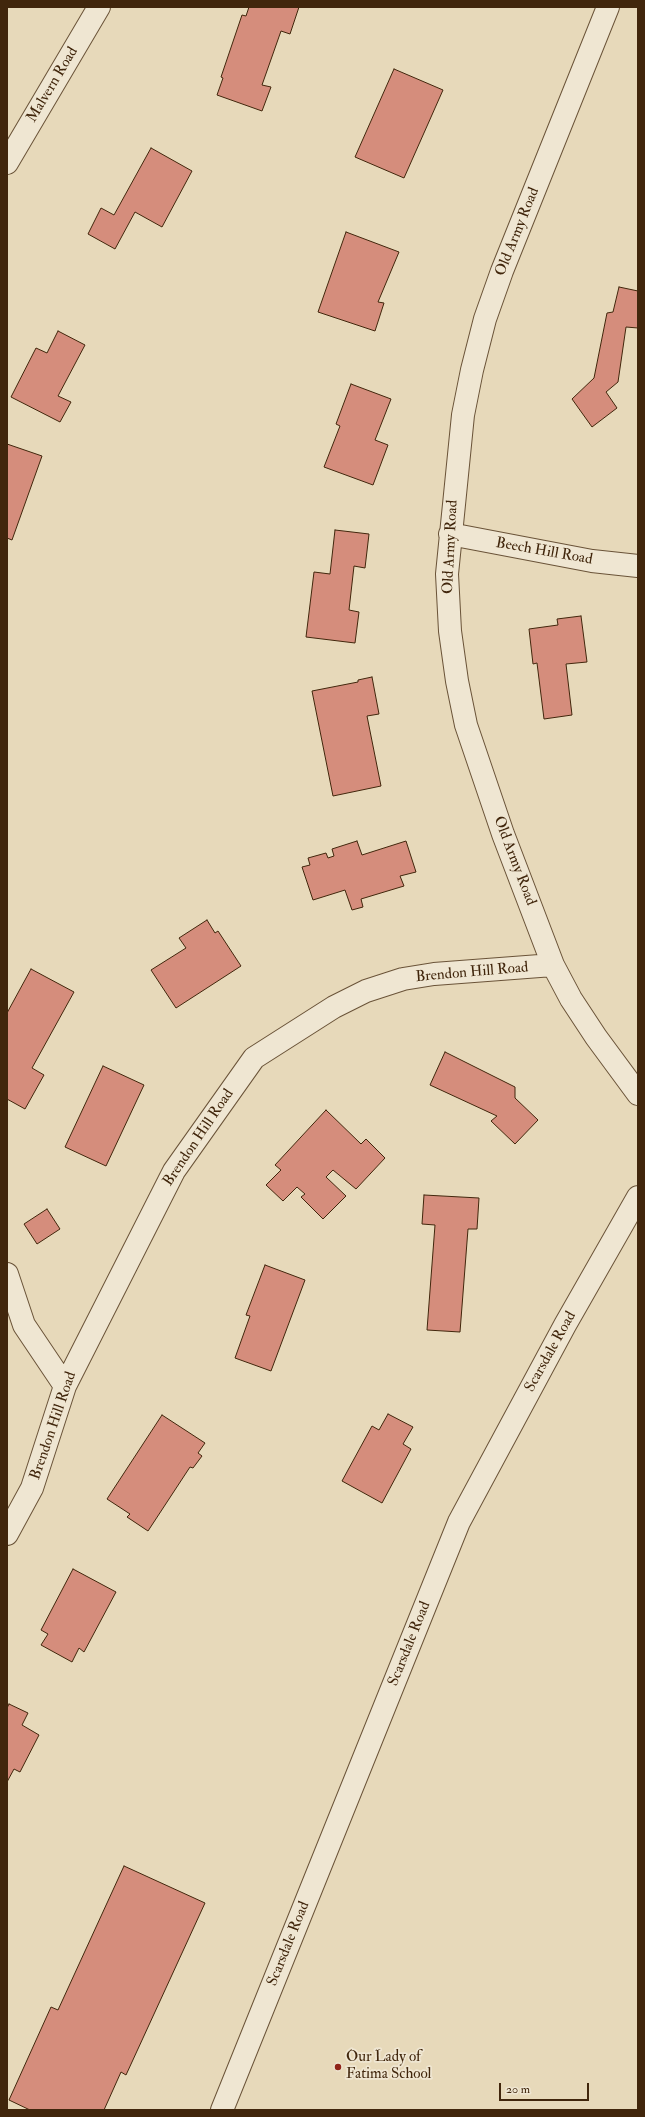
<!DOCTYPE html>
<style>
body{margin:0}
#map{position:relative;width:645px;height:2117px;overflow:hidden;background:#e7d9ba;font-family:"IM FELL Double Pica",serif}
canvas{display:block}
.frame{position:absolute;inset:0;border:8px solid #41260c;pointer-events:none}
.scale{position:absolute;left:499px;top:2083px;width:90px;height:18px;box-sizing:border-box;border:2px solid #41260c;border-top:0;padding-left:5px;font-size:12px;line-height:14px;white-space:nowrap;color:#41260c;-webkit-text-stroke:3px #efe6d2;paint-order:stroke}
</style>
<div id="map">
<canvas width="645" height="2117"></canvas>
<div class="frame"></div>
<div class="scale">20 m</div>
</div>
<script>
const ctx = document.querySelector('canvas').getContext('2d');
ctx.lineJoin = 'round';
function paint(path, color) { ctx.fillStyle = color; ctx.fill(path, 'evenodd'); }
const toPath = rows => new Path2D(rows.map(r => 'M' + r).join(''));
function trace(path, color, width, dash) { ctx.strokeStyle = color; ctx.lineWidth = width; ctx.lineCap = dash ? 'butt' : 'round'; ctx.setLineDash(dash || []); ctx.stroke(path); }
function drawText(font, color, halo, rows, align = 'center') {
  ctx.font = font + ' "IM FELL Double Pica",serif'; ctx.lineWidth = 3.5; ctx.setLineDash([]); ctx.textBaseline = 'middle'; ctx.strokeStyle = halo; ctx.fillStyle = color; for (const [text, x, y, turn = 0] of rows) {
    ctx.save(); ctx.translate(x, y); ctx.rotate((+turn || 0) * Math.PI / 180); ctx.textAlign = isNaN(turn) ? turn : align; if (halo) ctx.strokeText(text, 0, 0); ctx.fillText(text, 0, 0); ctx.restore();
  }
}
const building = toPath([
 [249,7,299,7,290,34,281,31,262,85,271,87,262,111,217,95,223,78,221,77,242,15,246,16,249,7],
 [394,69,443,90,404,178,355,157,394,69],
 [151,148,192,171,162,227,135,212,115,249,88,234,101,208,114,215,151,148],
 [346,232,399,252,378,302,384,303,375,331,318,312,346,232],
 [619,287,638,291,638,328,626,327,618,382,606,392,617,408,592,427,572,399,594,378,607,313,613,312,619,287],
 [58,331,85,345,58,396,71,402,60,422,11,397,36,348,47,353,58,331],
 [351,384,391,399,375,440,388,445,373,485,324,467,340,426,336,424,351,384],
 [7,444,42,456,12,540,7,538,7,444],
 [335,530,369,534,365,568,354,566,349,610,359,612,355,643,306,637,314,572,330,574,335,530],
 [581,616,587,662,566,664,572,715,544,719,537,663,533,664,529,629,558,625,557,619,581,616],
 [372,677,379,714,367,716,381,786,333,796,312,691,358,682,358,680,372,677],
 [357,841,362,855,406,841,416,872,400,876,404,886,361,899,363,907,352,910,345,890,313,900,302,867,310,865,308,858,326,853,328,858,334,856,332,849,357,841],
 [207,920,215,933,218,931,241,966,176,1008,151,970,186,948,179,938,207,920],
 [31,969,74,992,32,1068,44,1075,25,1109,7,1099,7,1013,31,969],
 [445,1052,515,1087,515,1098,538,1120,515,1144,491,1121,497,1116,430,1085,445,1052],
 [103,1066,144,1085,106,1166,65,1147,103,1066],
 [326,1110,361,1144,366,1139,385,1158,356,1189,333,1170,326,1177,346,1196,323,1219,301,1197,305,1194,297,1187,283,1201,266,1185,281,1170,275,1165,326,1110],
 [424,1195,479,1198,477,1229,468,1229,460,1332,427,1330,435,1225,422,1224,424,1195],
 [47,1209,60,1229,37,1244,24,1224,47,1209],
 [265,1265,305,1280,271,1371,235,1358,250,1316,246,1315,265,1265],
 [388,1414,413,1427,403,1444,411,1449,382,1503,342,1481,372,1426,379,1430,388,1414],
 [162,1415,205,1443,198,1453,202,1456,193,1468,190,1467,148,1531,127,1517,130,1514,107,1499,162,1415],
 [73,1569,116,1592,84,1652,79,1648,72,1662,41,1645,48,1634,41,1630,73,1569],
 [9,1704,28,1713,22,1725,39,1735,20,1772,14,1769,7,1782,7,1708,9,1704],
 [124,1866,205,1903,126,2075,121,2072,104,2110,30,2110,9,2100,51,2007,58,2010,124,1866]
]);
paint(building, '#d58d7c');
trace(building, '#41260c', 1);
const minor = toPath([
 [608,7,502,271,485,319,472,370,463,415,447,574,450,631,457,681,466,725,503,834,553,965,571,999,596,1037,638,1094],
 [7,163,99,7],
 [450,534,592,561,638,566],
 [7,1274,24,1325,65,1386],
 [7,1534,32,1488,65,1386,174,1171,254,1058,334,1007,366,991,403,979,434,974,553,965],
 [222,2110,459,1522,565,1325,638,1197]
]);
trace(minor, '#6a5338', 24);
trace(minor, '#efe6d2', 22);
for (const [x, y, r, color] of [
 [338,2067,4,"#8f2418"]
]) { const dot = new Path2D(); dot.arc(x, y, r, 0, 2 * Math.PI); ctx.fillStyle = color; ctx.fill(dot); trace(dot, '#efe6d2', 1.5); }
drawText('15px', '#41260c', '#efe6d2', [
 ["Malvern Road",53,85,-59],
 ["Old Army Road",518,232,-68],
 ["Old Army Road",451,547,-87],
 ["Beech Hill Road",544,552,10],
 ["Old Army Road",514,861,69],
 ["Brendon Hill Road",472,973,-5],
 ["Brendon Hill Road",199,1138,-56],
 ["Scarsdale Road",551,1352,-61],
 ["Brendon Hill Road",54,1426,-71],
 ["Scarsdale Road",410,1644,-68],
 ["Scarsdale Road",289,1944,-68]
]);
drawText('15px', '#41260c', '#efe6d2', [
 ["Our Lady of",346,2058],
 ["Fatima School",346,2075]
], 'left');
</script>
